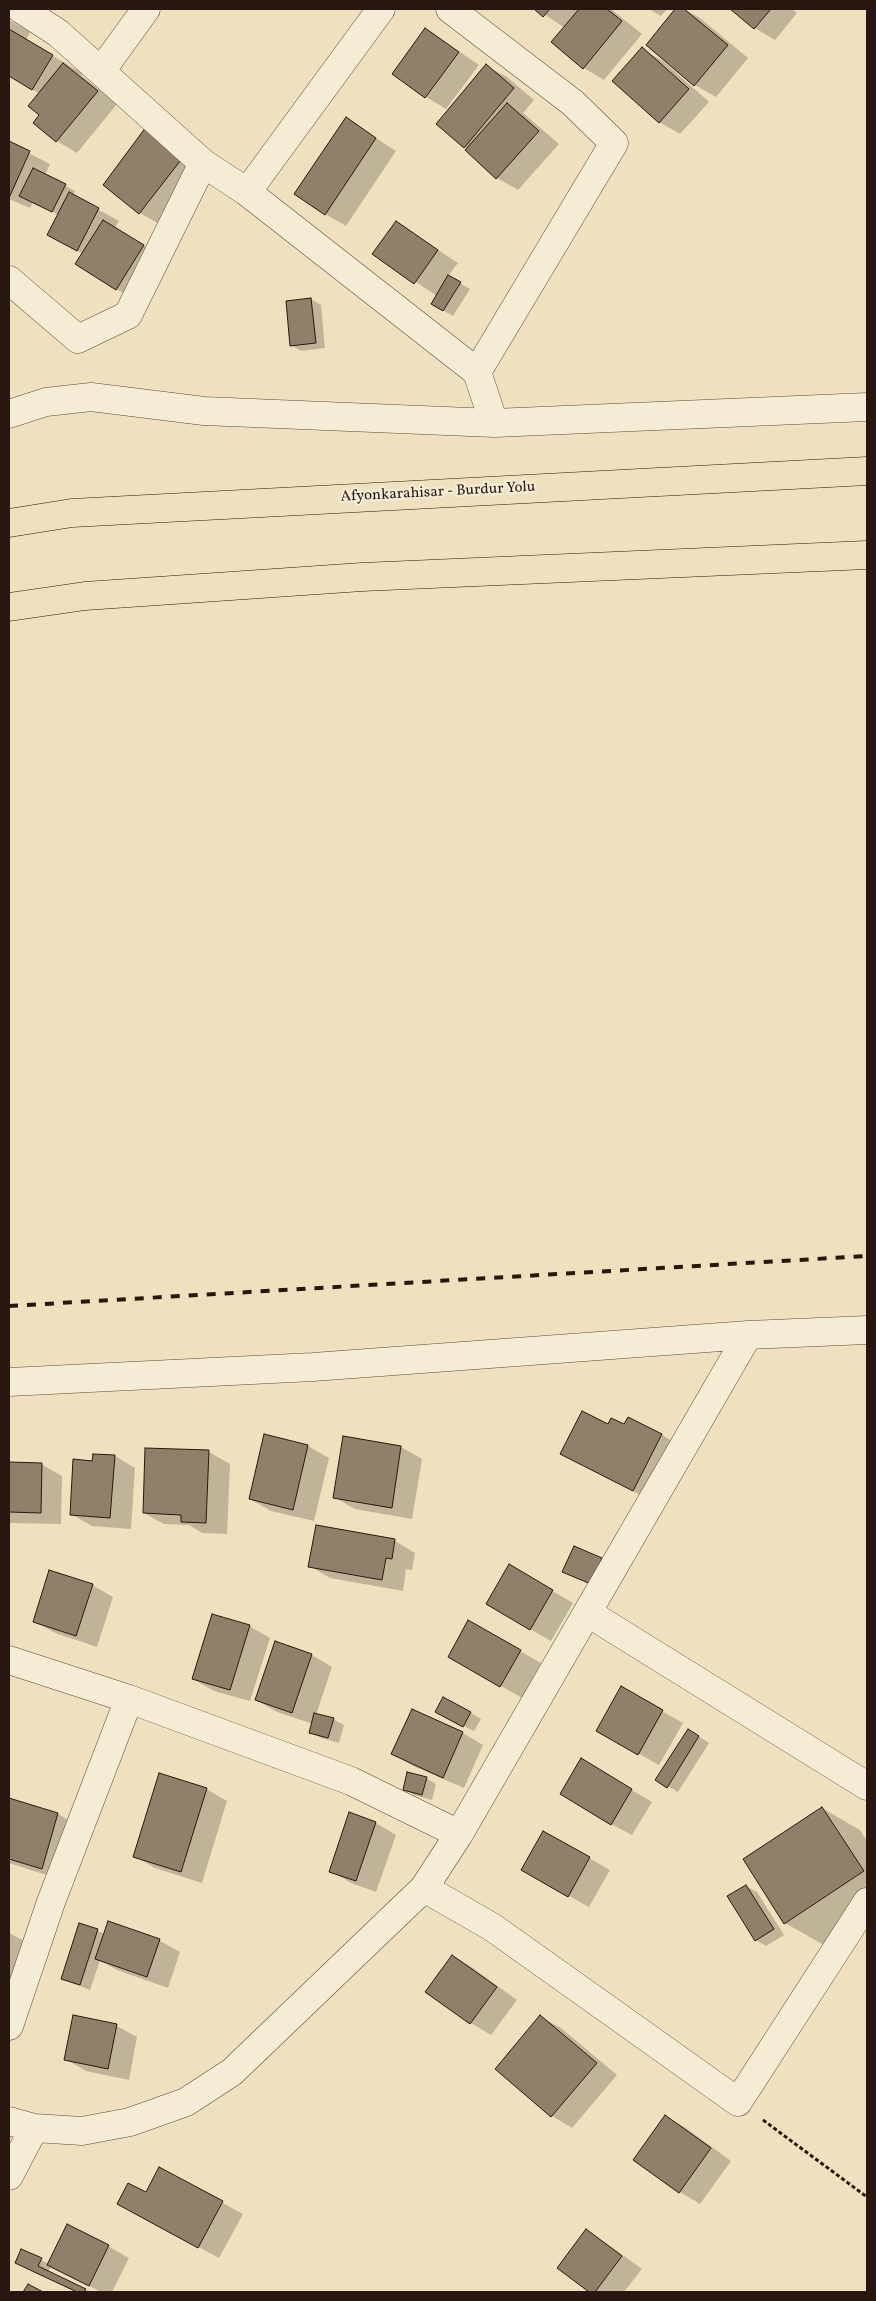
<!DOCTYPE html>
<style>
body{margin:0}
#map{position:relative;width:876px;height:2301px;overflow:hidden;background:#f0e1be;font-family:Vollkorn,serif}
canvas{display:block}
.frame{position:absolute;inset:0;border:10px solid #271710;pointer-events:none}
</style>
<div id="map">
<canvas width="876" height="2301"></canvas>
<div class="frame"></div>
</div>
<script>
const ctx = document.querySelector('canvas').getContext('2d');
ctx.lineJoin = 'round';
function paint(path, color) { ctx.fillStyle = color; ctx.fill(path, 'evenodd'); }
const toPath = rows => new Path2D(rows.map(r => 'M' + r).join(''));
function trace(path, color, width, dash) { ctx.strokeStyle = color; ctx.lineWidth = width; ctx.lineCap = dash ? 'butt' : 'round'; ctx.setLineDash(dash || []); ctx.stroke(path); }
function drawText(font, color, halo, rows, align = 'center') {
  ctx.font = font + ' Vollkorn,serif'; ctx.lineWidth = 4.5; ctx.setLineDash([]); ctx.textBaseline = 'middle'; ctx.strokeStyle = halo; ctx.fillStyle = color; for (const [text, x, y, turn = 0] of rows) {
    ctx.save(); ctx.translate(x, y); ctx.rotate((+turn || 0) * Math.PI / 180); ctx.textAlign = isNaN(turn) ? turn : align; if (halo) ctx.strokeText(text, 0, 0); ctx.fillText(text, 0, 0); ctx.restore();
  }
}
paint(toPath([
 [536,9,611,9,642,34,604,80,584,68,565,28],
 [649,9,667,9,661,16],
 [677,9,684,9,700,18,748,58,716,97,695,85,647,44],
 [732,9,792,9,797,13,775,40,755,28],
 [9,20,30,32,26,40,82,73,81,75,117,104,77,153,57,141,41,115,40,94,9,75],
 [426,29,479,65,446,109,426,97],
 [642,49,663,61,709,102,680,134,659,122],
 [486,66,507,77,534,100,523,113,559,144,518,190,497,178,467,150,468,149,438,124],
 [346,119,396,151,346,226,325,214],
 [146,129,203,169,161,225,140,213,104,185],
 [9,143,50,164,45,175,75,191,73,196,119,221,115,228,164,258,137,301,116,289,83,254,48,235,59,215,33,202,30,208,9,199],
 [397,223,458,263,448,276,470,289,453,316,432,304,437,296,374,254],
 [311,299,321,305,325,348,301,351,291,345],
 [625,1426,662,1435,682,1447,654,1502,582,1465],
 [265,1436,308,1446,329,1458,314,1521,271,1511,250,1499],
 [344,1438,401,1447,422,1459,412,1519,355,1509,334,1497],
 [147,1449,209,1452,230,1464,227,1534,202,1533,189,1525,164,1524,144,1513],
 [115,1456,135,1468,131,1529,92,1526,71,1514,93,1462],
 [9,1464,41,1464,62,1476,61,1524,9,1523],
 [395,1541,415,1553,412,1570,406,1569,403,1591,330,1578,310,1566],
 [530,1578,573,1603,551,1641,530,1629],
 [92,1585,113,1597,97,1647,55,1633,34,1621],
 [469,1622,541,1663,522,1698,449,1656],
 [249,1626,270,1638,250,1701,214,1691,193,1679],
 [276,1643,312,1655,332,1667,316,1715,333,1719,344,1725,339,1743,321,1738,311,1732,313,1724,277,1712,256,1700],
 [621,1688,683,1723,659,1765,598,1731],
 [412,1710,463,1733,483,1745,464,1788,413,1766,393,1754],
 [471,1713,481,1719,474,1731,447,1718],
 [698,1736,709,1743,678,1792,657,1780],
 [601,1772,652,1802,632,1835,611,1824],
 [426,1778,436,1784,432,1800,414,1795,404,1789],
 [206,1789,227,1801,202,1883,155,1868,134,1856],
 [9,1799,58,1814,78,1826,62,1880,9,1863],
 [822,1808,860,1830,867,1841,867,1915,822,1944,785,1923],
 [350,1814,376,1823,396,1835,376,1892,351,1883,331,1871],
 [544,1832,610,1870,589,1907,523,1870],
 [746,1886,757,1892,784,1935,766,1946,756,1940],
 [109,1923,160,1941,180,1952,168,1988,117,1970,100,1960,90,1990,62,1979,80,1924,105,1934],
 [9,1933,24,1941,10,1980,9,1979],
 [453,1956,473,1968,517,2000,491,2035,471,2023,427,1991],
 [541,2017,561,2028,617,2075,572,2128,552,2116],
 [117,2026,137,2037,129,2080,86,2071,65,2059],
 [665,2116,686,2128,731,2161,700,2204,680,2192],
 [160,2169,243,2214,219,2258,139,2215,146,2194],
 [586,2231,606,2243,642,2269,624,2292,591,2292,558,2268],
 [108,2246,129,2258,112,2292,101,2292,51,2266,48,2272,90,2292,77,2292,27,2268,22,2250,49,2264]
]), '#0003');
const building = toPath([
 [534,9,550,9,543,17,534,9],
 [579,9,607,9,622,21,583,69,551,42,579,9],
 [675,9,684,9,728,45,694,86,646,45,675,9],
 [730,9,771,9,754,29,730,9],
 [425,28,459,52,425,98,392,74,425,28],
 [9,29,53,55,32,90,9,76,9,29],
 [642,47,689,89,659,123,612,81,642,47],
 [63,63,98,91,56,142,33,123,39,115,28,106,63,63],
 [486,64,514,88,464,148,436,124,486,64],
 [507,103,539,131,496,179,465,150,507,103],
 [346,117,376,138,325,215,294,194,346,117],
 [146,127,184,156,139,214,103,185,146,127],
 [9,141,30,151,9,198,9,141],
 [33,168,66,184,52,212,19,196,33,168],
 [69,192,99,208,77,251,47,235,69,192],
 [103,220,144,245,116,290,75,264,103,220],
 [396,221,438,250,414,284,372,254,396,221],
 [448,275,461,282,443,311,431,304,448,275],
 [311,298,316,343,290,346,286,301,311,298],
 [582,1411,608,1424,611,1418,624,1424,628,1417,662,1434,633,1491,560,1454,582,1411],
 [264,1434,308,1445,293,1510,249,1499,264,1434],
 [343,1436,401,1446,392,1508,333,1498,343,1436],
 [145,1448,209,1450,206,1523,181,1522,181,1515,143,1513,145,1448],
 [93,1454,115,1455,110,1518,70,1515,73,1459,92,1461,93,1454],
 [9,1462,42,1463,41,1513,9,1512,9,1462],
 [316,1525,395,1539,392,1559,386,1558,382,1580,308,1567,316,1525],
 [574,1546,602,1558,591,1584,562,1572,574,1546],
 [509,1564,553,1590,530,1630,486,1604,509,1564],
 [49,1570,93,1584,76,1636,33,1622,49,1570],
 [212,1614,250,1625,230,1690,192,1679,212,1614],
 [468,1620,521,1650,500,1687,448,1657,468,1620],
 [275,1641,312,1654,292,1713,255,1700,275,1641],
 [621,1686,663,1710,638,1755,596,1731,621,1686],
 [443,1697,471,1712,463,1727,435,1712,443,1697],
 [412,1709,463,1732,443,1778,391,1754,412,1709],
 [314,1713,334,1718,328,1738,309,1733,314,1713],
 [688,1729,699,1736,667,1788,655,1780,688,1729],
 [581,1758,632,1789,611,1825,560,1794,581,1758],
 [407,1772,427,1777,422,1795,403,1790,407,1772],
 [159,1773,207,1788,181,1872,133,1857,159,1773],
 [9,1798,58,1813,42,1869,9,1859,9,1798],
 [822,1807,864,1871,784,1924,743,1859,822,1807],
 [349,1812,376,1822,356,1881,329,1872,349,1812],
 [543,1831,590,1857,568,1897,521,1870,543,1831],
 [746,1885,774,1929,755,1941,727,1896,746,1885],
 [108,1921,160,1939,147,1977,95,1959,108,1921],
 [79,1923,98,1929,80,1985,61,1979,79,1923],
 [452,1955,497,1987,470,2024,425,1992,452,1955],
 [73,2015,117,2024,108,2069,64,2060,73,2015],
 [540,2015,597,2063,551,2117,495,2069,540,2015],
 [665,2115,711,2148,679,2193,633,2160,665,2115],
 [159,2167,223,2201,198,2248,117,2204,128,2183,146,2192,159,2167],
 [67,2224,109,2245,89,2286,47,2265,67,2224],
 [586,2229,622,2256,595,2292,589,2292,557,2268,586,2229],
 [21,2249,42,2258,38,2266,86,2289,84,2292,77,2292,15,2263,21,2249],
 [28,2284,43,2292,23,2292,28,2284]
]);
paint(building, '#90806a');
trace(building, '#271710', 1);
const street = toPath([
 [21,9,58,33,203,163,247,192,477,372,494,423],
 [450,9,573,103,614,143,477,372],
 [101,71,146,9],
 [247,192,381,9],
 [9,280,78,339,128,315,203,163],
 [9,414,46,402,91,397,204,411,494,423,867,407],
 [9,1382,313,1367,748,1335,867,1330],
 [588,1613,867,1786],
 [9,1660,129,1699,351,1781,459,1834],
 [424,1888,492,1927,738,2102,867,1902],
 [9,2026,51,1902,129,1699],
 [9,2121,34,2128,82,2131,130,2122,186,2102,232,2072,424,1888,459,1834,748,1335],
 [9,2176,34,2128]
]);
const highway = toPath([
 [9,523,72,513,867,471],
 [9,607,85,596,362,577,867,555]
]);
trace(street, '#594a3c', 29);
trace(highway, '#271710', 29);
trace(toPath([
 [763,2120,867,2197]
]), '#271710', 3, [4, 2.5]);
trace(street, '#f5ecd5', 28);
trace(highway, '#f0e1be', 28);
trace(toPath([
 [9,1306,867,1256]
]), '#271710', 4, [9, 9]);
drawText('15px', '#271710', '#f5ecd5', [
 ["Afyonkarahisar - Burdur Yolu",438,493,-3]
]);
</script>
